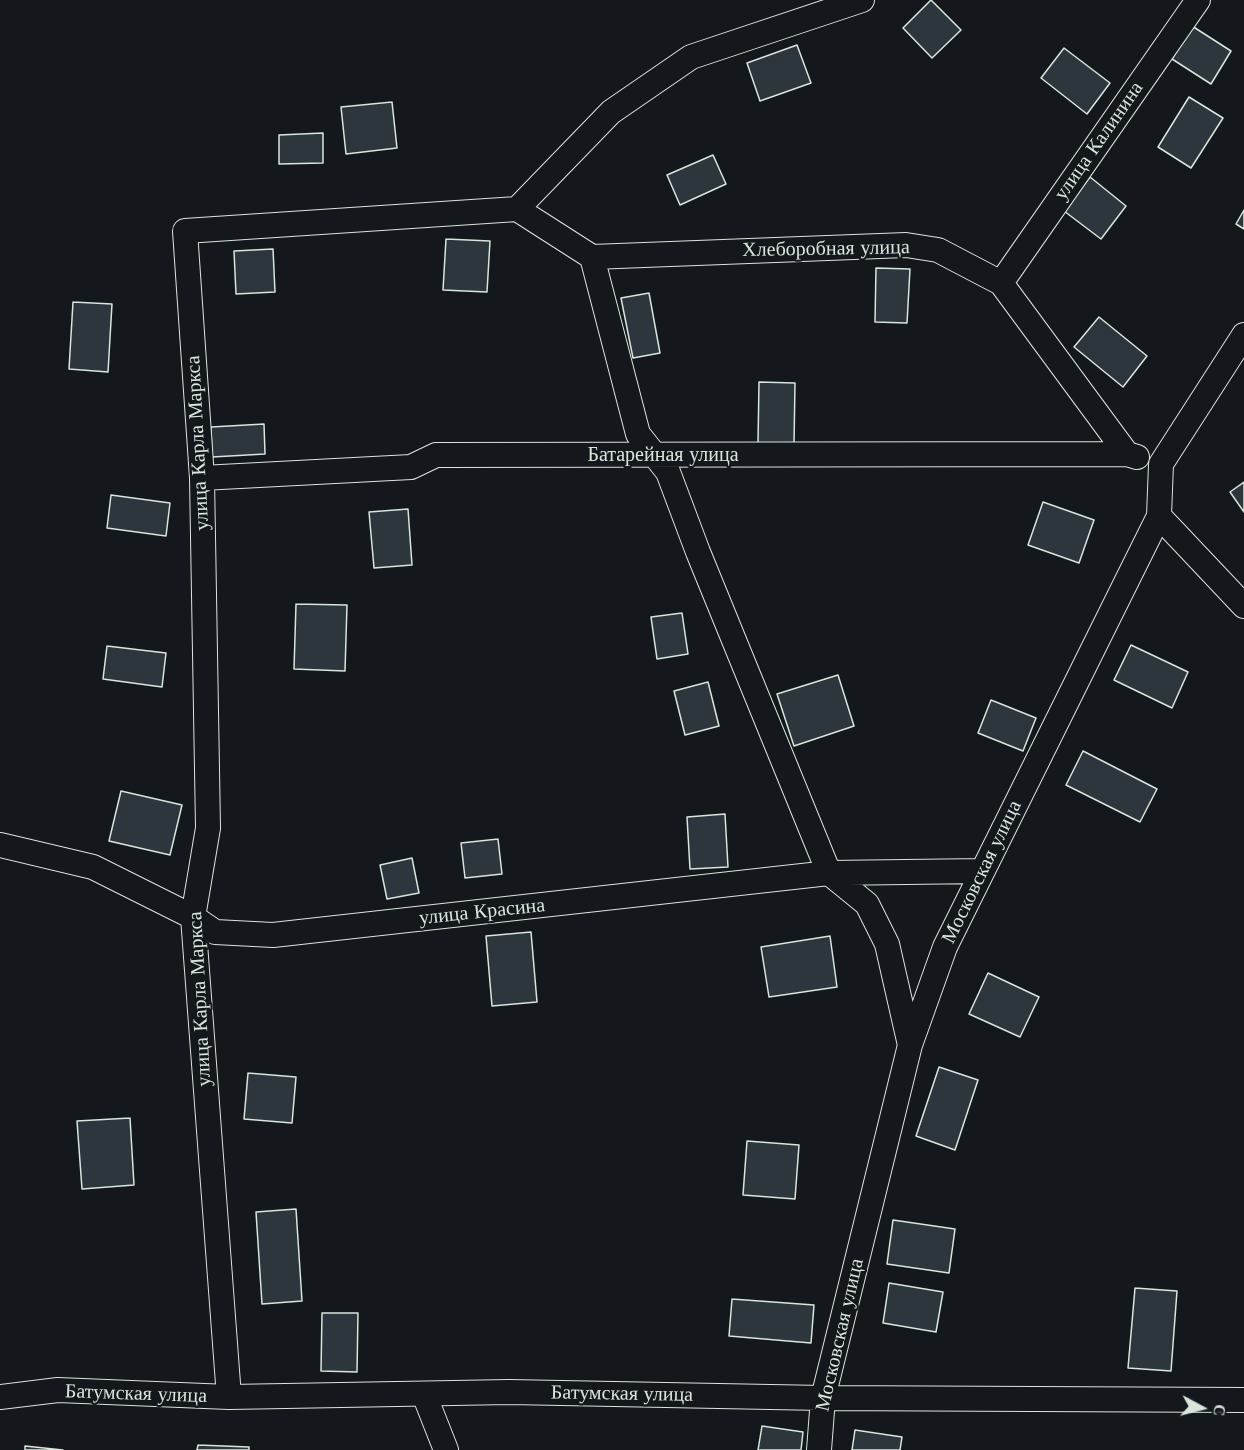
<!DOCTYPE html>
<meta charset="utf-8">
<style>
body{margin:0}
#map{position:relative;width:1244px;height:1450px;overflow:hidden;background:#14181c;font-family:"Libre Baskerville",serif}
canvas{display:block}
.north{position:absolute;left:1172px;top:1378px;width:60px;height:60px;-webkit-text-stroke:4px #14181c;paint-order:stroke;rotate:97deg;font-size:16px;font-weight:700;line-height:24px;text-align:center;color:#d8e6dc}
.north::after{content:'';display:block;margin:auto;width:21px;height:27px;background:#d8e6dc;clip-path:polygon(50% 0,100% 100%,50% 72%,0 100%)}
</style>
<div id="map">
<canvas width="1244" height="1450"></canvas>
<div class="north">С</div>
</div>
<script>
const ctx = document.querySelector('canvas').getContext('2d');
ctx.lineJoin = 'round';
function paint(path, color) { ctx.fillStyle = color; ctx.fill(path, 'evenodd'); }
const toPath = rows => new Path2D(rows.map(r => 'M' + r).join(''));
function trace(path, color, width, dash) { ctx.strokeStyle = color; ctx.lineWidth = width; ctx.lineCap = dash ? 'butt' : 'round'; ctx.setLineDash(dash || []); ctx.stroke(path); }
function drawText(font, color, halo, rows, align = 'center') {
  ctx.font = font + ' "Libre Baskerville",serif'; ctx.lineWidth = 4.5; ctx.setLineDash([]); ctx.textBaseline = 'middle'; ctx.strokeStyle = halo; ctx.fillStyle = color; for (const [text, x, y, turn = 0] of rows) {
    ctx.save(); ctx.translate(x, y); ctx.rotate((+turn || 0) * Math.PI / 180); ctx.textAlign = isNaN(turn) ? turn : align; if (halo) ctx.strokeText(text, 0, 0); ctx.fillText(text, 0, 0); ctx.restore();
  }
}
const building = toPath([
 [931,0,961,30,932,58,903,28,931,0],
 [1192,26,1231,51,1211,84,1172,59,1192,26],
 [797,45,811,83,760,101,747,63,797,45],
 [1064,48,1110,83,1087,114,1041,78,1064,48],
 [1189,97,1223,118,1191,168,1158,147,1189,97],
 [392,102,397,148,346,154,341,107,392,102],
 [323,133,323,163,279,164,279,135,323,133],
 [713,155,726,184,680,205,667,175,713,155],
 [1090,177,1126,206,1101,239,1064,211,1090,177],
 [1244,210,1244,229,1236,224,1244,210],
 [446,239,490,241,487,292,443,290,446,239],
 [273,249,275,292,236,294,234,251,273,249],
 [876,268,910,269,907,323,875,322,876,268],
 [649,293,660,353,633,358,621,298,649,293],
 [73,302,112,304,108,372,69,369,73,302],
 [1099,317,1147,356,1123,387,1074,347,1099,317],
 [759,382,795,383,794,444,758,443,759,382],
 [264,424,265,454,212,457,211,427,264,424],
 [1244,482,1244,512,1230,492,1244,482],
 [111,495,170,503,166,536,107,528,111,495],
 [1043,502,1094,520,1079,563,1028,545,1043,502],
 [408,509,412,565,374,568,369,512,408,509],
 [296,604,347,605,345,671,294,669,296,604],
 [682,613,688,654,657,659,651,617,682,613],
 [1131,645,1188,672,1172,708,1114,680,1131,645],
 [107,646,166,653,162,687,103,679,107,646],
 [838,675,854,726,794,746,777,694,838,675],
 [708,682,719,726,685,735,674,691,708,682],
 [991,700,1036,718,1023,751,978,733,991,700],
 [1083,751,1157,789,1140,822,1066,785,1083,751],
 [121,791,182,805,170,855,109,841,121,791],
 [725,814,728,867,690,869,687,817,725,814],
 [498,839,502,874,465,878,461,843,498,839],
 [412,858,419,893,387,899,380,865,412,858],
 [531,932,537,1002,492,1006,486,936,531,932],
 [830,936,837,987,769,997,761,947,830,936],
 [988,973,1039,997,1020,1037,969,1014,988,973],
 [939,1067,978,1080,955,1150,916,1136,939,1067],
 [248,1073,296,1077,292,1123,244,1119,248,1073],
 [130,1118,134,1185,82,1189,77,1121,130,1118],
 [747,1141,799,1145,795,1199,743,1195,747,1141],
 [296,1209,302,1301,262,1304,256,1212,296,1209],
 [893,1220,955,1229,949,1273,887,1264,893,1220],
 [889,1283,943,1292,936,1332,883,1323,889,1283],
 [1135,1288,1177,1291,1171,1371,1128,1368,1135,1288],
 [732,1299,814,1305,811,1343,729,1336,732,1299],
 [322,1313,358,1313,357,1372,321,1371,322,1313],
 [762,1426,803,1432,801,1450,758,1450,762,1426],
 [855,1430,902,1437,900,1450,852,1450,855,1430],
 [198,1445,249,1447,249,1450,197,1450,198,1445],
 [25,1446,63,1450,25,1450,25,1446]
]);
paint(building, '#2c363c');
trace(building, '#d8e6dc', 1.5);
const street = toPath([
 [517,209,592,257,906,245,938,250,1001,283,1127,454,1137,457],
 [592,257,638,434,668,472,698,552,829,873,867,904,887,944,910,1045],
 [1001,283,1198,0],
 [202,478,411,467,436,455,1127,454],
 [1159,516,1244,606],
 [0,845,93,867,193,917,215,932,273,935,829,873,982,871],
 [424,1394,446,1450],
 [0,1397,58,1390,229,1397,509,1392,823,1398,1244,1400],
 [229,1397,193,917,208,828,202,478,185,231,517,209,611,112,691,57,862,0],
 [819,1450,823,1398,910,1045,945,947,1159,516,1161,464,1244,335]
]);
trace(street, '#d8e6dc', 26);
trace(street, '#14181c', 24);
drawText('20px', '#d8e6dc', '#14181c', [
 ["улица Калинина",1099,141,-55],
 ["Хлеборобная улица",826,249,-1],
 ["улица Карла Маркса",198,443,-93],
 ["Батарейная улица",663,455],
 ["Московская улица",982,872,-64],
 ["улица Красина",482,912,-6],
 ["улица Карла Маркса",200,999,-93],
 ["Московская улица",840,1335,-77],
 ["Батумская улица",136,1394,2],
 ["Батумская улица",622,1394,1]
]);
</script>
